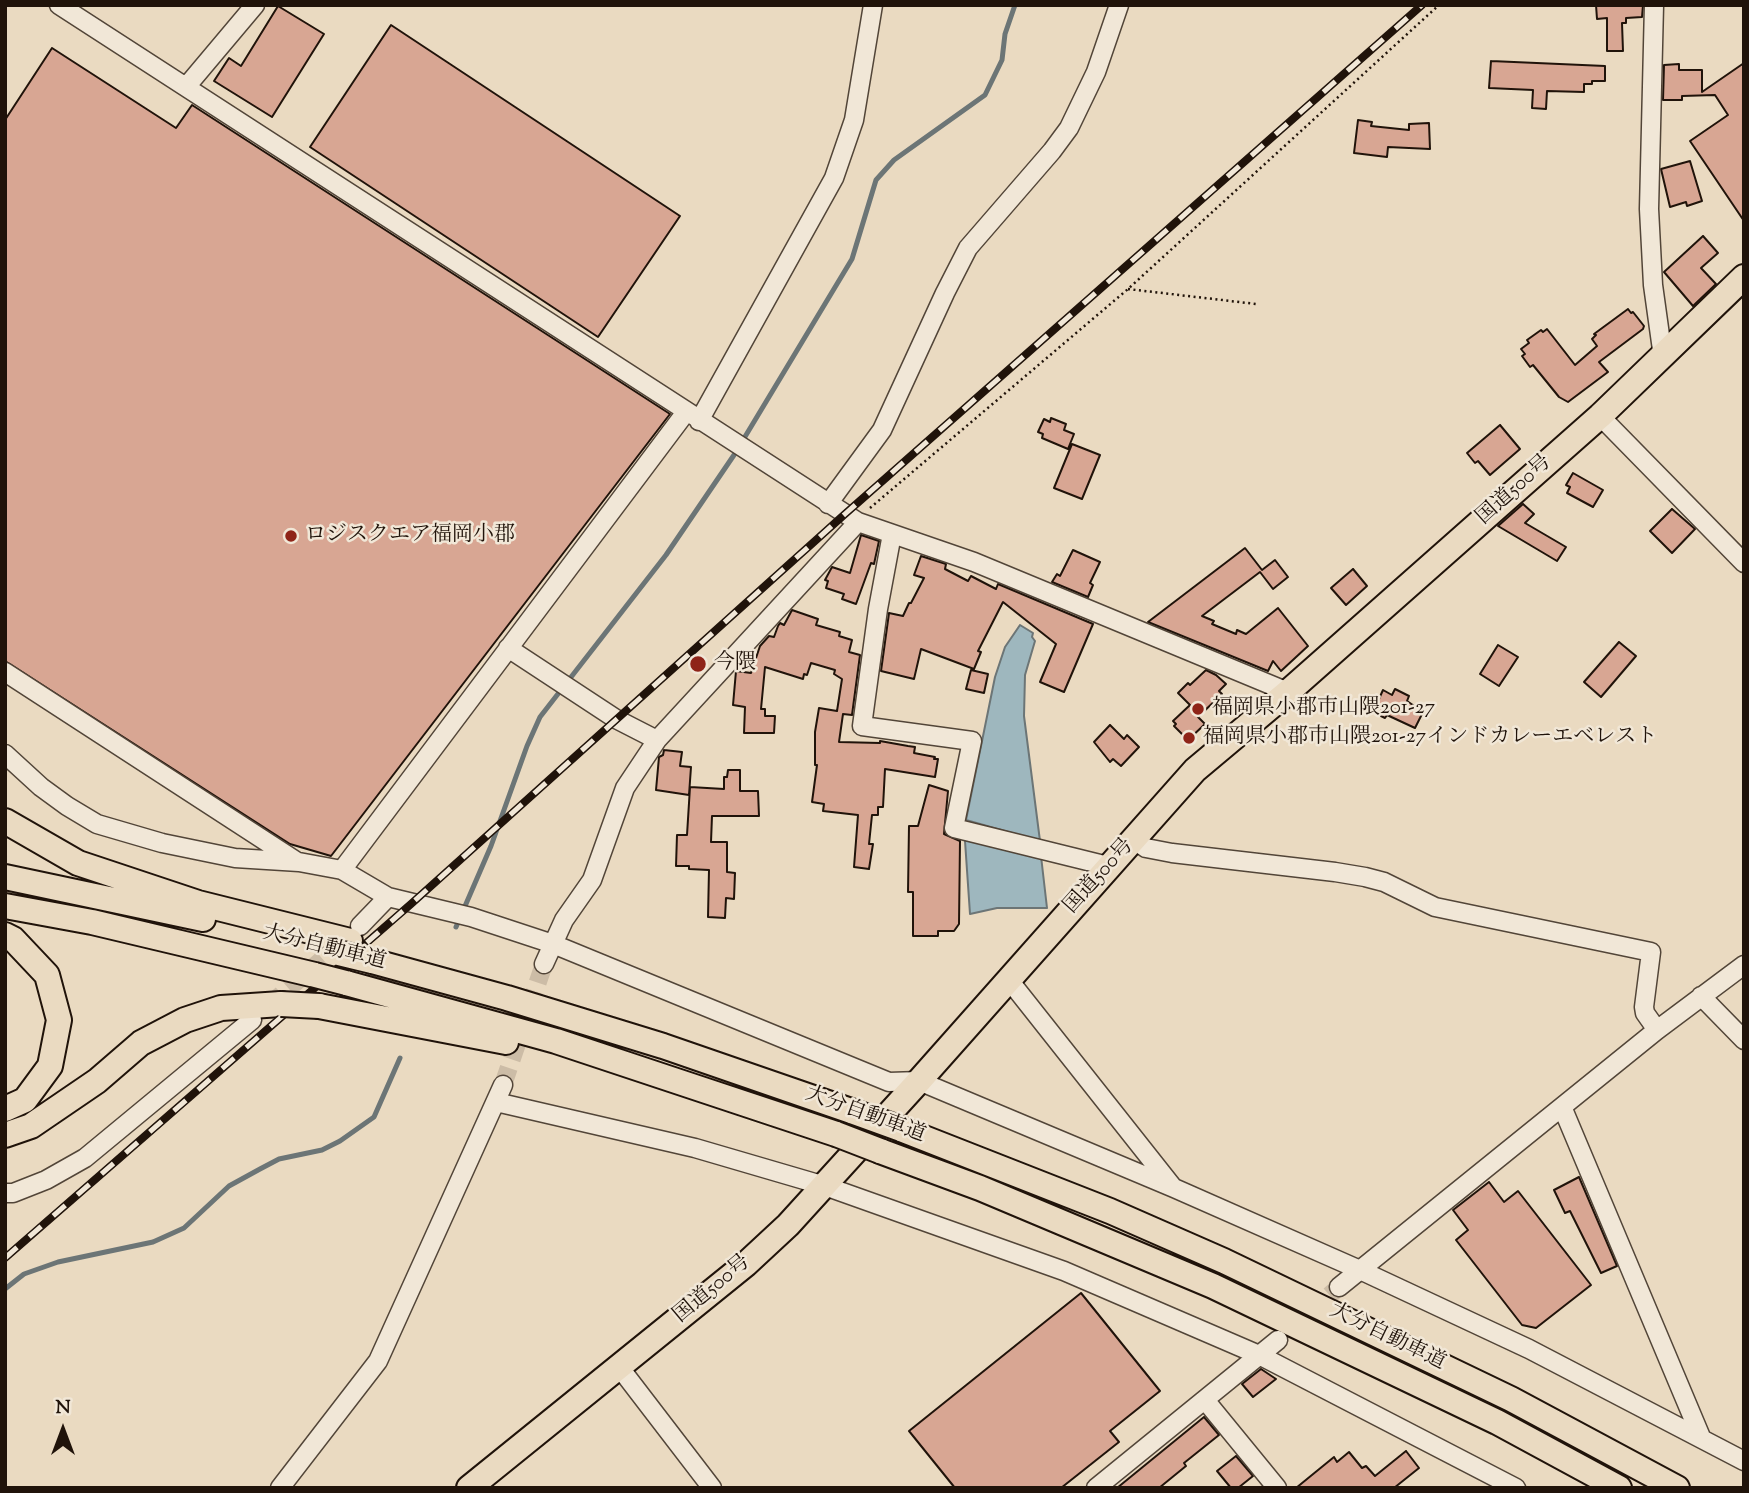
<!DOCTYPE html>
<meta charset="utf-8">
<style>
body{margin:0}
#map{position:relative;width:1749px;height:1493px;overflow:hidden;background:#eadac1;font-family:"Sorts Mill Goudy",serif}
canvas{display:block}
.frame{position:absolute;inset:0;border:7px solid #20130a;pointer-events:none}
.north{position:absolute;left:28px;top:1395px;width:70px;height:70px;-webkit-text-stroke:5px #f1e7d7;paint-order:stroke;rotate:0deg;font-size:19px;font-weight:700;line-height:28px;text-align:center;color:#20130a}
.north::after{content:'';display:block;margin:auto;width:24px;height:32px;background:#20130a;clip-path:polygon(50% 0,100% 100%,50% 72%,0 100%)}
</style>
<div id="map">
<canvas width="1749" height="1493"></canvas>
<div class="frame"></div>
<div class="north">N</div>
</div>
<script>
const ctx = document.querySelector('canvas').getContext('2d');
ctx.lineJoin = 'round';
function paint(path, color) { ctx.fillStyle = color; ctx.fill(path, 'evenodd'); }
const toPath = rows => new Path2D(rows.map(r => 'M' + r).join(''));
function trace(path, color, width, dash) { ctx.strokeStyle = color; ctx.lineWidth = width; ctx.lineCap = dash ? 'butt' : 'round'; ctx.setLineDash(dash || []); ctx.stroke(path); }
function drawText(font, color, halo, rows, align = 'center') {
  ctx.font = font + ' "Sorts Mill Goudy","Noto Serif JP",serif'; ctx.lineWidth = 5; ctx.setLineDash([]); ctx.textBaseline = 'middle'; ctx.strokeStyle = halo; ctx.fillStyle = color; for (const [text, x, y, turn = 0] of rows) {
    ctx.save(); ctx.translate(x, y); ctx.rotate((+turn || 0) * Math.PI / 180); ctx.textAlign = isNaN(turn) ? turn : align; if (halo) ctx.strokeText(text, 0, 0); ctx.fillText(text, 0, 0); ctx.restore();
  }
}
const water = toPath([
 [1020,625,1033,633,1032,637,1035,641,1025,675,1024,716,1040,841,966,820,995,677,1005,647,1020,625],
 [968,838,1041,856,1047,908,997,908,970,914,965,841,968,838]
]);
paint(water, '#9eb7be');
trace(water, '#6c7576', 2);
trace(toPath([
 [456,927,491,846,527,746,540,717,666,555,734,455,852,259,876,180,894,160,985,95,1002,60,1005,34,1015,5],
 [5,1289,24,1274,58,1262,153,1242,184,1228,229,1186,260,1169,279,1159,322,1150,340,1141,374,1117,400,1058]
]), '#6c7576', 5);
const building = toPath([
 [1596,5,1643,5,1642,17,1626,18,1626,23,1622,23,1623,51,1607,51,1607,18,1597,19,1596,5],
 [278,6,324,34,272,117,214,81,229,58,241,66,278,6],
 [391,25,680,216,598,337,310,147,391,25],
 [52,48,176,128,192,105,670,414,331,856,290,844,5,661,5,120,52,48],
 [1491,61,1605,66,1605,81,1592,81,1592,84,1584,84,1584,92,1547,91,1546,109,1532,108,1533,90,1489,88,1491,61],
 [1744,63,1744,221,1690,141,1728,115,1715,95,1682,96,1682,100,1663,100,1664,65,1679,64,1679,70,1702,70,1702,92,1744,63],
 [1358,120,1372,122,1371,126,1409,130,1409,124,1429,123,1430,149,1388,147,1387,157,1354,153,1358,120],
 [1690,161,1702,201,1687,206,1686,202,1670,207,1661,169,1690,161],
 [1703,236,1718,253,1701,268,1716,284,1693,306,1664,272,1703,236],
 [1628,309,1631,313,1633,312,1644,326,1643,329,1599,362,1608,372,1568,402,1559,397,1533,365,1530,367,1522,356,1525,354,1521,349,1529,343,1527,340,1541,330,1543,332,1547,329,1575,365,1597,346,1592,339,1596,335,1594,334,1628,309],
 [1051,418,1066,424,1064,430,1074,434,1068,449,1042,438,1043,434,1038,432,1044,419,1050,422,1051,418],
 [1500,425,1520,449,1490,475,1478,461,1475,463,1467,453,1500,425],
 [1072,444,1100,455,1082,499,1054,488,1072,444],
 [1573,473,1603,490,1593,507,1567,493,1570,487,1566,485,1573,473],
 [1523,504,1534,514,1525,523,1566,547,1557,561,1498,526,1523,504],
 [1672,509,1695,529,1672,553,1650,531,1672,509],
 [861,535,879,541,874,564,871,563,856,604,842,599,844,594,826,588,828,581,825,580,832,567,850,573,861,535],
 [1245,548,1262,570,1275,560,1288,577,1273,589,1260,572,1202,616,1214,621,1212,624,1236,634,1237,630,1246,634,1278,608,1308,646,1281,671,1273,661,1268,671,1148,622,1245,548],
 [1073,550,1100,562,1090,583,1093,585,1088,597,1052,582,1057,574,1060,576,1073,550],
 [921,556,946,564,945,569,968,581,971,576,996,589,998,584,1093,624,1064,692,1040,682,1056,644,1003,602,978,651,981,652,974,669,921,649,914,679,881,671,889,613,903,616,909,603,911,603,924,578,914,575,921,556],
 [1353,569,1367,586,1346,605,1331,588,1353,569],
 [792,610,818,619,816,625,840,632,839,636,852,640,849,652,860,655,852,715,843,714,839,742,880,743,880,741,908,746,915,747,914,753,935,757,934,759,938,759,935,777,885,769,883,807,878,807,878,815,872,815,869,844,873,844,869,869,854,867,858,815,823,811,824,804,812,802,817,765,815,765,815,732,819,708,837,711,842,679,834,674,835,670,811,663,807,675,804,674,803,679,765,667,761,709,765,709,765,716,775,716,774,733,744,733,745,707,733,705,736,671,751,673,760,646,769,636,774,637,778,626,780,623,784,625,792,610],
 [1619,642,1636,656,1601,697,1584,682,1619,642],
 [1498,645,1518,657,1499,686,1480,674,1498,645],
 [971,670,988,674,984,693,966,689,971,670],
 [1206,670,1216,675,1226,684,1219,691,1222,694,1198,717,1205,724,1188,740,1174,726,1176,724,1173,721,1190,705,1178,693,1188,683,1190,685,1206,670],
 [1395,689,1409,696,1407,701,1423,712,1415,728,1387,715,1385,718,1373,712,1383,690,1392,695,1395,689],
 [1110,725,1124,739,1127,735,1139,747,1121,766,1113,759,1110,762,1094,742,1110,725],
 [664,750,682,752,680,766,691,767,689,795,656,790,659,757,663,755,664,750],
 [728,770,740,770,740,791,758,791,759,816,712,816,711,842,727,842,727,872,735,873,734,899,726,898,725,918,708,917,709,870,689,869,689,866,676,866,677,835,687,835,690,787,724,789,724,777,727,777,728,770],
 [929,785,948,791,944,834,960,841,959,924,954,931,938,931,938,936,913,936,913,892,908,892,909,826,918,826,929,785],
 [1579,1177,1617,1266,1601,1273,1570,1211,1565,1213,1554,1190,1579,1177],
 [1489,1182,1504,1202,1518,1191,1591,1285,1536,1328,1522,1325,1456,1240,1468,1230,1453,1210,1489,1182],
 [1081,1293,1160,1391,1110,1431,1119,1442,1061,1488,955,1488,909,1431,1081,1293],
 [1261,1369,1276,1379,1253,1397,1242,1384,1261,1369],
 [1204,1417,1219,1435,1184,1463,1186,1466,1159,1488,1117,1488,1204,1417],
 [1406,1451,1419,1468,1394,1488,1296,1488,1334,1457,1337,1462,1349,1452,1362,1468,1366,1466,1375,1476,1406,1451],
 [1236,1456,1253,1476,1238,1488,1231,1488,1217,1471,1236,1456]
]);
paint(building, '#d8a693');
trace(building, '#20130a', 2);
trace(toPath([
 [268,1006,345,940],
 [503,1085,544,964],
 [1289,1331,1339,1287]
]), '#ccbca6', 18, [18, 9]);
const minor = toPath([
 [59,5,858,522,974,562,1288,692],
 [1654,5,1649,209,1653,285,1663,357],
 [186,87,255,5],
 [1600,416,1744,563],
 [699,421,834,178,854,120,873,5],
 [828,504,882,430,945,293,968,248,1052,151,1069,128,1096,72,1119,5],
 [892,534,878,609,862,726,972,741,954,828,1108,866],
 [508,648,616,719,657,740],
 [5,672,296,861],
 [5,754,41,787,67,806,97,824,162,843,235,858,299,862,342,870,388,897,471,917,553,944,889,1082,919,1081,1174,1188,1360,1270,1529,1349,1744,1461],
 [1133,839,1146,848,1172,853,1335,872,1365,877,1384,882,1435,907,1651,952,1644,1007,1645,1013,1657,1030],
 [342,870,686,412],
 [360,926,388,897],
 [544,964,564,920,592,880,625,788,657,740,858,522],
 [1009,980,1172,1186],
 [1701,996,1744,1040],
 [496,1102,695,1148,825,1186,1064,1271,1259,1355,1516,1488],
 [1563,1109,1701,1437],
 [5,1193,13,1193,46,1180,85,1158,252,1020],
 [1339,1287,1657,1030,1744,965],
 [620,1368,712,1488],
 [1205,1400,1277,1488],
 [280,1488,378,1361,503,1085],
 [1096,1488,1278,1340]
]);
const highway = toPath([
 [5,821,78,863,198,903,350,941],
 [5,877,203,919],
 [5,906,92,922,315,975],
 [5,935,13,939,47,975,59,1020,50,1066,25,1100,5,1109],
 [372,961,507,998,663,1046,854,1112],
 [346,983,556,1041,836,1134],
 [319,1006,506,1042],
 [901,1129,1110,1211,1224,1261,1511,1399,1677,1488],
 [5,1135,31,1126,97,1081,141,1043,185,1020,221,1008,281,1004],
 [880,1151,980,1188,1213,1286,1497,1422,1619,1488],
 [469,1488,746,1264,788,1225,919,1081,1195,770,1288,692,1600,416,1744,277]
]);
trace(minor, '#524538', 21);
trace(highway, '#20130a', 28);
trace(toPath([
 [1128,289,1256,304],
 [870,508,1128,289,1439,5]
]), '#20130a', 2.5, [2, 3.5]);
trace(minor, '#f1e7d7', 18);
trace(highway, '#eadac1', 24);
const rail = toPath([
 [5,1258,411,904,845,514,1422,5]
]);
trace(rail, '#20130a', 8);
trace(rail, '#f1e7d7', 5, [16]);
const highwayBridge = toPath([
 [339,953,372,961],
 [315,975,346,983],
 [281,1004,319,1006],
 [854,1112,901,1129],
 [836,1134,880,1151]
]);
trace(highwayBridge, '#20130a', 28, []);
trace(highwayBridge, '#eadac1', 24);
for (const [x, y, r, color] of [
 [291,536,7,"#8f2418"],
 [698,664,9,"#8f2418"],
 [1198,709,7,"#8f2418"],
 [1189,738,7,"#8f2418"]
]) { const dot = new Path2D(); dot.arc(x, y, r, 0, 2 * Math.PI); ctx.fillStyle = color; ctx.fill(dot); trace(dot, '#f1e7d7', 2.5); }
drawText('21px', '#20130a', '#f1e7d7', [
 ["国道500号",1515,491,-42],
 ["国道500号",1100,877,-48],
 ["大分自動車道",324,949,14],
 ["大分自動車道",865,1116,20],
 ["国道500号",713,1290,-40],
 ["大分自動車道",1387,1338,26]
]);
drawText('21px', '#20130a', '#f1e7d7', [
 ["ロジスクエア福岡小郡",305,536],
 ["今隈",714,664],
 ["福岡県小郡市山隈201-27",1212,709],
 ["福岡県小郡市山隈201-27インドカレーエベレスト",1203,738]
], 'left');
</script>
